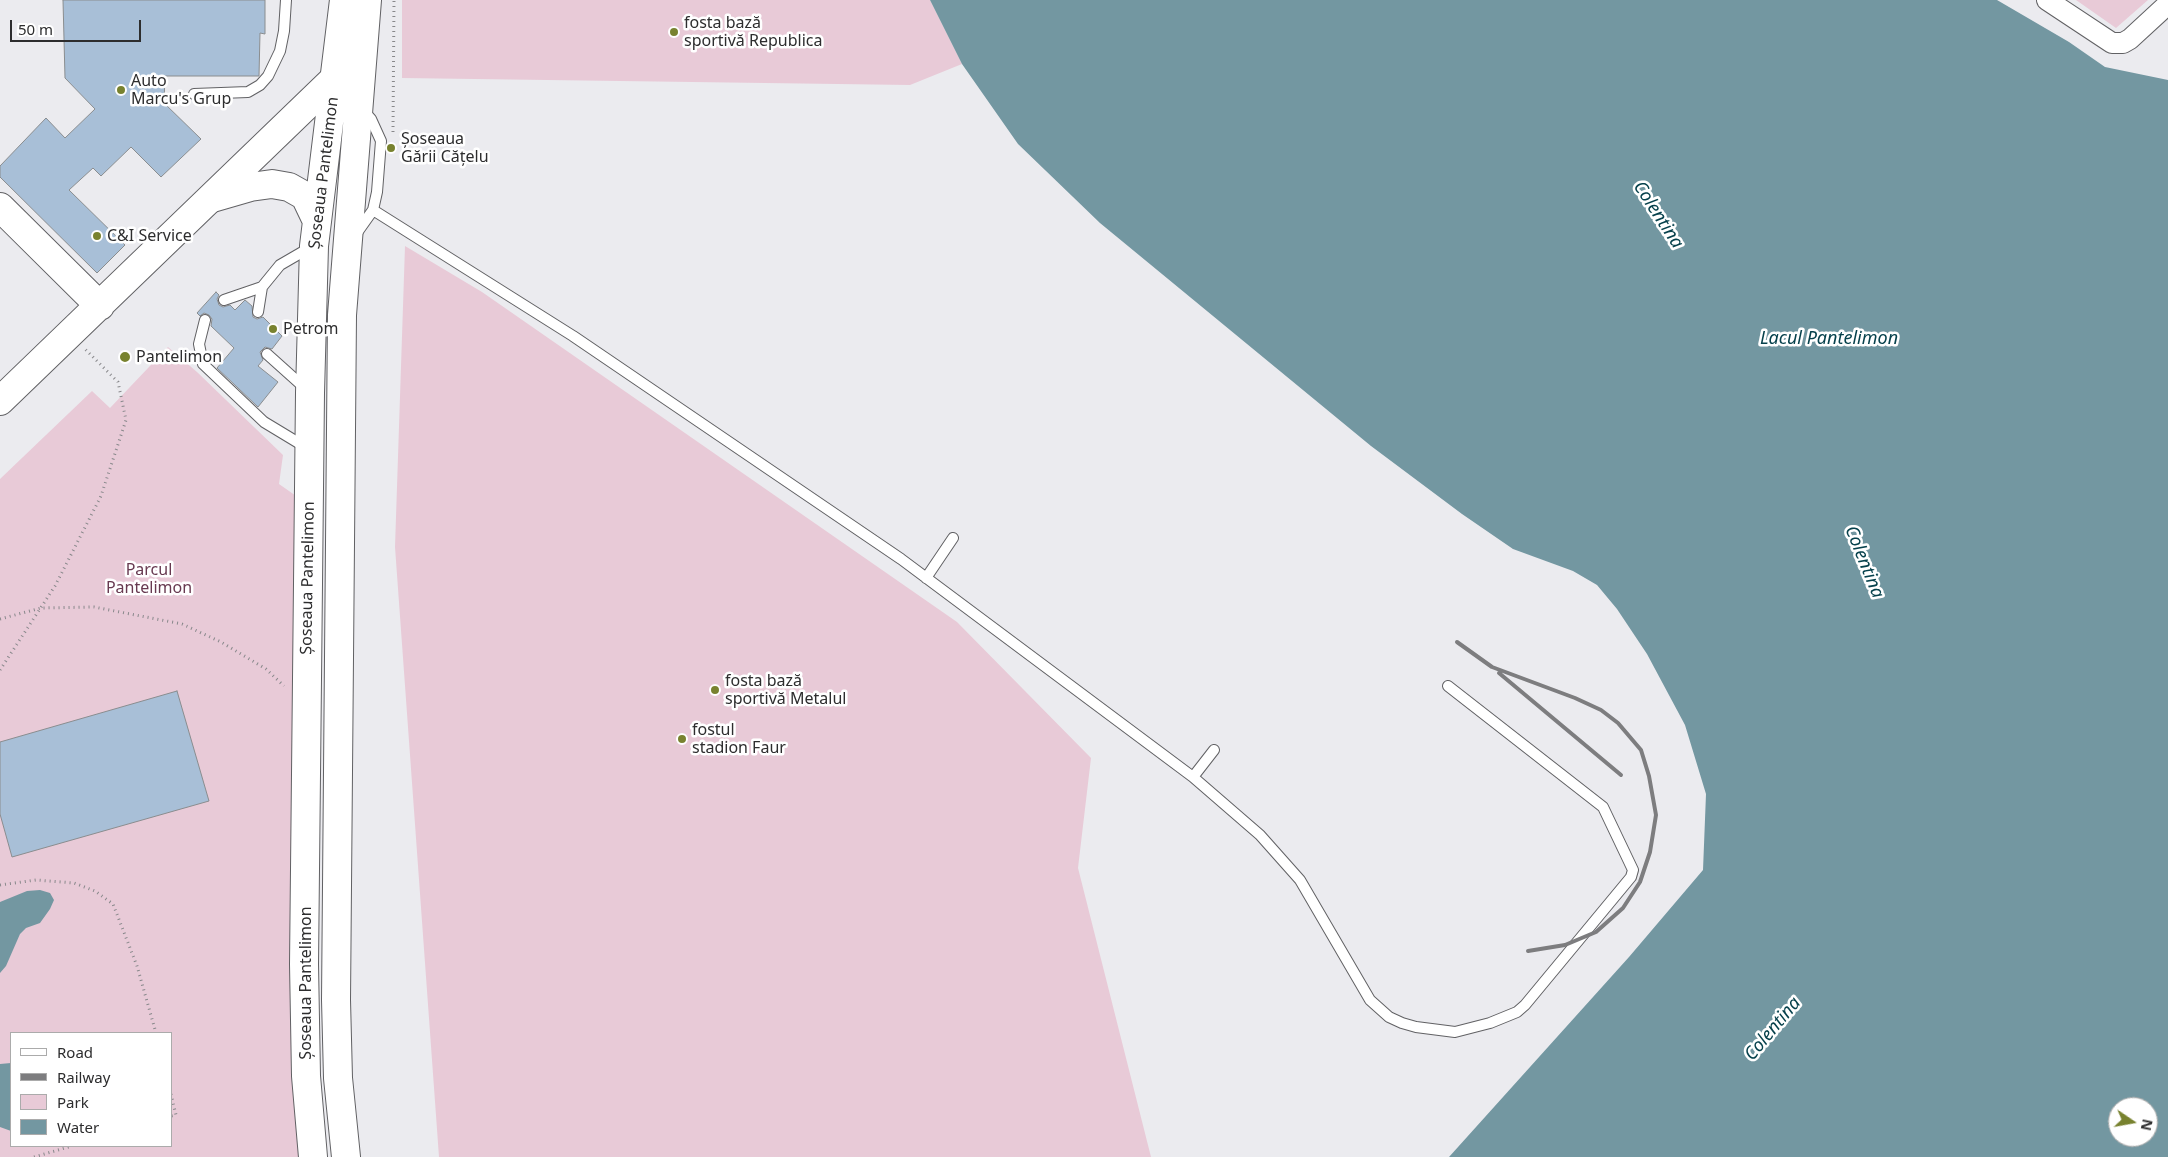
<!DOCTYPE html>
<meta charset="utf-8">
<style>
body{margin:0}
#map{position:relative;width:2168px;height:1157px;overflow:hidden;background:#ebebef;font-family:"Noto Sans",sans-serif}
canvas{display:block}
.legend{position:absolute;left:10px;top:1032px;width:162px;height:115px;box-sizing:border-box;background:#fff;border:1px solid #ababab;margin:0;padding:6px 9px;list-style:none;font-size:15px;color:#2d2d2e}
.legend li{display:flex;align-items:center;gap:10px;height:25px}
.legend b{width:25px;border:1px solid #ababab}
.north{position:absolute;left:2108px;top:1097px;width:50px;height:50px;box-sizing:border-box;background:#fff;border:1px solid #ababab;border-radius:50%;rotate:102deg;font-size:14px;font-weight:700;line-height:20px;text-align:center;color:#2d2d2e}
.north::after{content:'';display:block;margin:auto;width:18px;height:22px;background:#78822f;clip-path:polygon(50% 0,100% 100%,50% 72%,0 100%)}
.scale{position:absolute;left:10px;top:20px;width:131px;height:22px;box-sizing:border-box;border:2px solid #2d2d2e;border-top:0;padding-left:6px;font-size:15px;line-height:18px;white-space:nowrap;color:#2d2d2e;-webkit-text-stroke:4px #fff;paint-order:stroke}
</style>
<div id="map">
<canvas width="2168" height="1157"></canvas>
<ul class="legend">
<li><b style="height:6px;background:#fff"></b>Road</li>
<li><b style="height:6px;background:#7d7d7f"></b>Railway</li>
<li><b style="height:14px;background:#e8cad7"></b>Park</li>
<li><b style="height:14px;background:#7397a1"></b>Water</li>
</ul>
<div class="north">N</div>
<div class="scale">50 m</div>
</div>
<script>
const ctx = document.querySelector('canvas').getContext('2d');
ctx.lineJoin = 'round';
function paint(path, color) { ctx.fillStyle = color; ctx.fill(path, 'evenodd'); }
const toPath = rows => new Path2D(rows.map(r => 'M' + r).join(''));
function trace(path, color, width, dash) { ctx.strokeStyle = color; ctx.lineWidth = width; ctx.lineCap = dash ? 'butt' : 'round'; ctx.setLineDash(dash || []); ctx.stroke(path); }
function drawText(font, color, halo, rows, align = 'center') {
  ctx.font = font + ' "Noto Sans",sans-serif'; ctx.lineWidth = 5; ctx.setLineDash([]); ctx.textBaseline = 'middle'; ctx.strokeStyle = halo; ctx.fillStyle = color; for (const [text, x, y, turn = 0] of rows) {
    ctx.save(); ctx.translate(x, y); ctx.rotate((+turn || 0) * Math.PI / 180); ctx.textAlign = isNaN(turn) ? turn : align; if (halo) ctx.strokeText(text, 0, 0); ctx.fillText(text, 0, 0); ctx.restore();
  }
}
paint(toPath([
 [402,0,930,0,962,64,910,85,402,78],
 [2076,0,2148,0,2116,28],
 [405,246,482,292,957,622,1091,758,1078,868,1151,1157,439,1157,395,547],
 [168,347,197,372,283,455,279,484,299,498,302,1157,0,1157,0,479,92,391,110,408],
 [11,1033,171,1033,171,1146,11,1146]
]), '#e8cad7');
paint(toPath([
 [930,0,1997,0,2069,42,2105,67,2168,80,2168,1157,1449,1157,1629,957,1703,870,1706,794,1685,725,1647,654,1617,609,1597,585,1573,571,1513,549,1462,514,1371,446,1100,223,1018,144,962,64],
 [2118,1107,2148,1107,2148,1137,2118,1137],
 [40,890,50,893,54,900,50,909,40,923,26,928,20,934,6,966,0,973,0,902,27,891],
 [11,1063,11,1131,0,1127,0,1064]
]), '#7397a1');
const building = toPath([
 [63,0,265,0,265,34,260,33,259,76,165,76,164,103,201,139,161,177,131,147,101,176,93,168,69,190,125,245,97,273,0,177,0,166,46,118,65,138,95,109,65,78,63,0],
 [216,292,219,295,217,299,219,305,223,307,230,305,235,310,245,300,252,306,253,317,257,319,263,317,282,336,272,349,265,347,260,352,263,360,258,366,278,382,258,407,217,368,234,348,211,326,212,319,209,315,204,313,200,316,197,313,216,292],
 [177,691,209,801,12,857,0,814,0,742,177,691]
]);
paint(building, '#a8bfd7');
trace(building, '#8a8d8f', 1);
const lane = toPath([
 [194,94,248,92,260,85,268,76,280,51,284,31,286,0],
 [373,210,573,336,901,559,1193,777,1260,835,1300,880,1370,1000,1389,1017,1402,1023,1416,1027,1455,1032,1490,1023,1517,1012,1525,1005,1631,877,1633,870,1603,807,1448,686],
 [356,234,373,210,377,192,381,141,371,119,363,110],
 [224,300,262,287],
 [258,312,262,287,280,265,311,247],
 [205,320,199,344,203,364,264,422,307,448],
 [267,354,306,389],
 [926,578,953,538],
 [1193,777,1214,750]
]);
const street = toPath([
 [2047,0,2112,43,2123,43,2130,39,2168,4]
]);
const secondary = toPath([
 [0,207,100,306],
 [0,401,335,78]
]);
const primary = toPath([
 [212,198,250,187,272,184,289,187,305,196,316,219],
 [313,1157,306,1076,304,964,310,393,314,246,344,0],
 [346,1157,338,1078,336,1000,342,315,367,0]
]);
trace(lane, '#616164', 12);
trace(street, '#616164', 22);
trace(secondary, '#616164', 30);
trace(primary, '#616164', 30);
trace(toPath([
 [393,132,394,0],
 [0,619,41,608,94,607,182,624,221,642,266,669,284,686],
 [0,670,55,586,101,496,126,420,118,382,85,349],
 [0,885,36,880,74,883,95,891,113,904,137,966,156,1033],
 [171,1094,176,1115,171,1116],
 [34,1157,72,1146]
]), '#88888b', 3, [1, 4]);
trace(lane, '#fff', 10);
trace(street, '#fff', 20);
trace(secondary, '#fff', 28);
trace(primary, '#fff', 28);
trace(toPath([
 [1457,642,1492,667,1575,698,1601,710,1618,723,1641,750,1649,776,1656,815,1650,852,1640,882,1623,908,1596,932,1565,945,1528,951],
 [1499,673,1621,775]
]), '#7d7d7f', 4);
for (const [x, y, r, color] of [
 [674,32,5,"#78822f"],
 [121,90,5,"#78822f"],
 [391,148,5,"#78822f"],
 [97,236,5,"#78822f"],
 [273,329,5,"#78822f"],
 [125,357,6,"#78822f"],
 [715,690,5,"#78822f"],
 [682,739,5,"#78822f"]
]) { const dot = new Path2D(); dot.arc(x, y, r, 0, 2 * Math.PI); ctx.fillStyle = color; ctx.fill(dot); trace(dot, '#fff', 2); }
drawText('16px', '#2d2d2e', '#fff', [
 ["fosta bază",684,23],
 ["sportivă Republica",684,41],
 ["Auto",131,81],
 ["Marcu's Grup",131,99],
 ["Șoseaua",401,139],
 ["Gării Cățelu",401,157],
 ["C&I Service",107,236],
 ["Petrom",283,329],
 ["Pantelimon",136,357],
 ["fosta bază",725,681],
 ["sportivă Metalul",725,699],
 ["fostul",692,730],
 ["stadion Faur",692,748]
], 'left');
drawText('16px', '#2d2d2e', '#fff', [
 ["Șoseaua Pantelimon",324,173,-83],
 ["Șoseaua Pantelimon",308,578,-89],
 ["Șoseaua Pantelimon",306,983,-90]
]);
drawText('16px', '#673950', '#fff', [
 ["Parcul",149,570],
 ["Pantelimon",149,588]
]);
drawText('italic 18px', '#06414c', '#fff', [
 ["Colentina",1658,215,57],
 ["Lacul Pantelimon",1829,339],
 ["Colentina",1864,562,68],
 ["Colentina",1773,1029,-50]
]);
</script>
